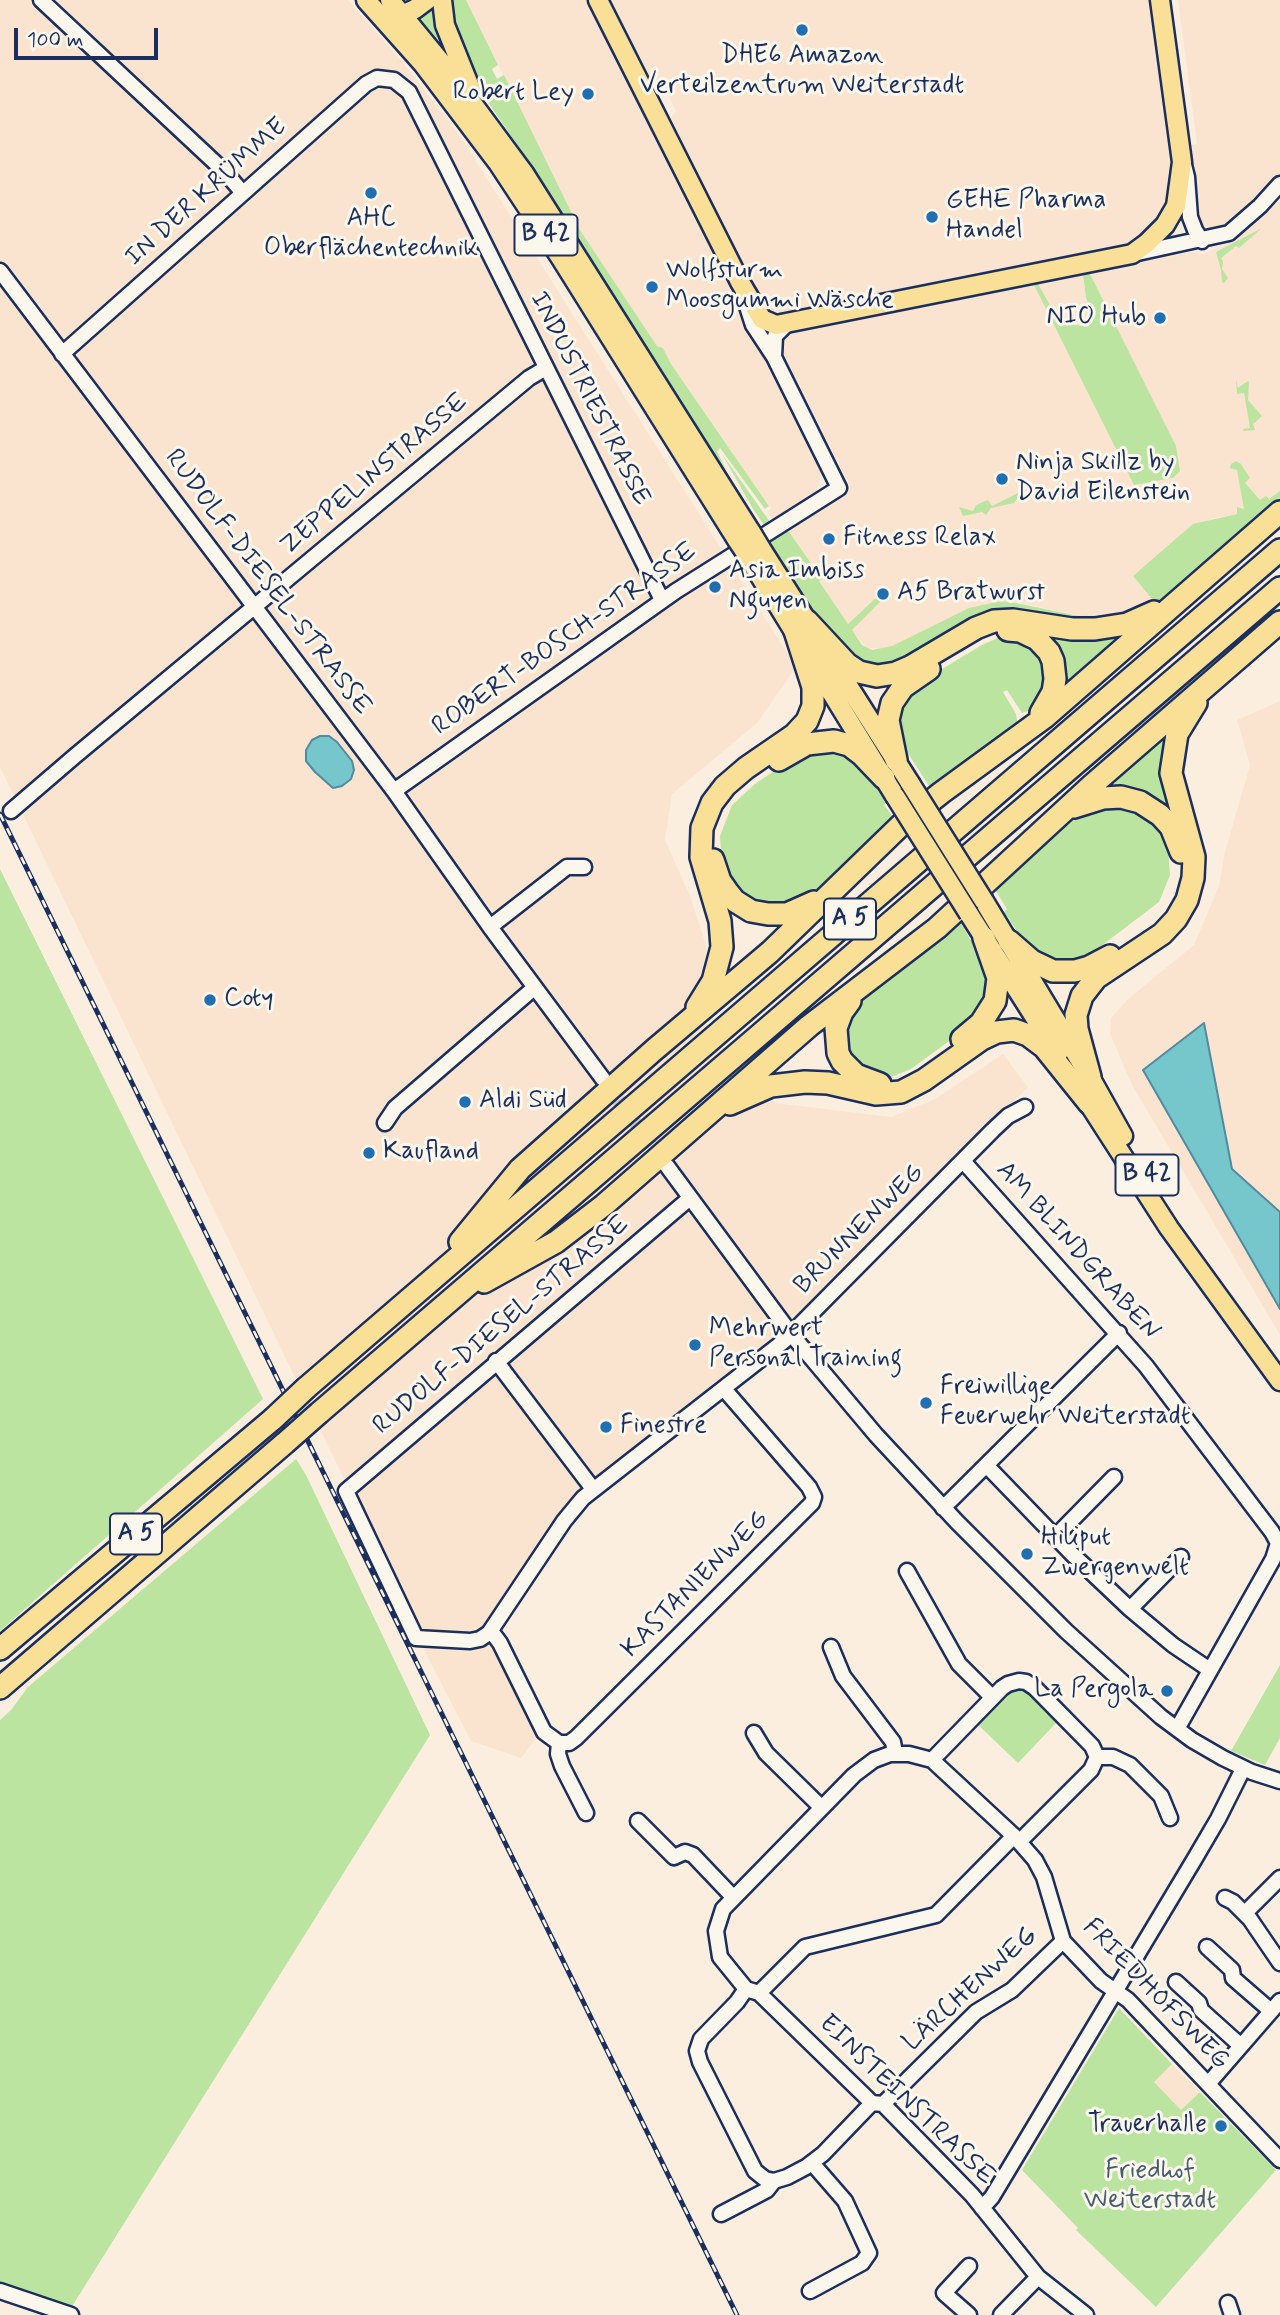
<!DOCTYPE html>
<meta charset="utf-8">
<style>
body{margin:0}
#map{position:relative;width:1280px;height:2315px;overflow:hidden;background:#fbeedf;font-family:Mynerve,sans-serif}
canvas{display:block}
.scale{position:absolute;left:14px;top:28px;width:144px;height:32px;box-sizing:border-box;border:4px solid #1b2f5e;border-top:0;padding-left:9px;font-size:21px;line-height:24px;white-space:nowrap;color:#1b2f5e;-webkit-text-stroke:5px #fbf7ec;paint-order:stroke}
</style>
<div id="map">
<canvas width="1280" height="2315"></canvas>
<div class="scale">100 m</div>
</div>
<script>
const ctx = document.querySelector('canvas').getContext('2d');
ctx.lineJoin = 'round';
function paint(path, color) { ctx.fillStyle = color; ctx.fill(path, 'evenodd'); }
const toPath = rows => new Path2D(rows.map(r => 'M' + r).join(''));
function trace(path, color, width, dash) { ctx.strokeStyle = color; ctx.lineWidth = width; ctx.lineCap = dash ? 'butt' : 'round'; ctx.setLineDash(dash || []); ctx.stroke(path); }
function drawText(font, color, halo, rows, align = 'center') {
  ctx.font = font + ' Mynerve,sans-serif'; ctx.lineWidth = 6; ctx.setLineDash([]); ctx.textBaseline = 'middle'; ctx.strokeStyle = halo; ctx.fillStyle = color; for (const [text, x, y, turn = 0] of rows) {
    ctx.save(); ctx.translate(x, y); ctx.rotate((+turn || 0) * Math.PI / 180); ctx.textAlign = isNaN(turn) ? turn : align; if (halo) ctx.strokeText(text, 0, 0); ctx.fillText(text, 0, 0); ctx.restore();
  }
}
paint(toPath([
 [0,0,348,0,404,64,458,133,796,667,757,723,672,794,665,840,690,896,707,948,698,984,686,1007,776,1103,891,1117,935,1099,1003,1054,1028,1087,797,1323,605,1476,493,1622,473,1636,418,1632,0,767],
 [337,742,352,761,306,761],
 [466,0,588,0,710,244,745,308,746,323,821,473,816,494,773,520,767,512,771,508,671,364,663,348,657,346,580,230],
 [610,0,1151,0,1173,174,1173,189,1164,217,1133,245,1104,253,1103,251,1098,251,1097,254,882,297,873,291,851,296,847,303,774,316,763,307,678,136,680,135,671,118,676,111,667,92,666,90,656,92],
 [1178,0,1280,0,1280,491,1248,514,1237,508,1237,514,1210,519,1133,576,1153,600,1137,607,1114,614,1079,616,1027,604,1001,601,886,649,866,648,848,625,819,581,821,579,787,529,851,488,781,349,780,340,787,332,794,330,885,312,1197,251,1200,255,1229,243,1221,226,1211,228,1201,227,1191,145,1197,144],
 [1280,701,1280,1335,1132,1085,1110,1034,1111,1018,1128,999,1194,945,1219,886,1225,852,1250,765,1237,720],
 [483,1641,497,1644,541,1732,521,1758,471,1741,422,1646,476,1644],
 [1172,2064,1200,2092,1181,2110,1153,2082]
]), '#fbe4cf');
paint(toPath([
 [439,0,455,64,413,14],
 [448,0,466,0,498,65,492,69,497,79,504,75,580,230,657,346,663,348,671,364,769,506,765,509,720,448,717,451,734,487,555,201,480,90,472,76,447,5],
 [1262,228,1239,248,1236,246,1221,258,1223,261,1222,269,1228,278,1224,283,1222,282,1221,270,1216,252],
 [1089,272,1176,446,1180,471,1173,478,1134,485,1033,283,1037,282,1057,318,1061,320,1070,318,1074,325,1083,326,1088,323,1092,314,1086,298,1083,273],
 [1236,380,1238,388,1248,381,1249,382,1248,400,1262,416,1253,424,1255,430,1244,431,1243,429,1250,428,1244,393,1237,394],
 [722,454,770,522,764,525,753,509],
 [1236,461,1241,464,1250,478,1245,483,1260,500,1266,496,1269,499,1280,491,1280,504,1152,607,1110,623,1017,614,907,661,870,669,839,650,787,572,769,541,787,529,822,579,819,581,848,624,878,596,882,600,852,630,862,645,872,650,892,646,969,608,1001,601,1016,603,1079,616,1111,615,1137,607,1152,599,1133,576,1193,524,1237,514,1237,507,1244,509,1237,470,1230,468,1231,464],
 [1018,493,1019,496,1014,503,991,508,986,515,982,512,963,516,959,507,973,511,976,505,988,500,992,506],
 [1144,622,1057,698,1039,634],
 [1002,636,1016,636,1041,655,1047,675,1045,693,1034,709,1022,713,1007,690,1003,692,1016,714,1018,726,931,789,902,744,895,718,912,687,982,645],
 [1173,726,1178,820,1098,790],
 [829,747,858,761,887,801,884,805,895,819,874,842,823,886,783,904,748,901,733,887,722,865,720,836,732,805,755,784,793,758],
 [1131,805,1150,817,1167,838,1170,875,1159,902,1088,956,1070,962,1052,963,1029,948,1004,912,1007,909,994,888,1064,823,1086,810],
 [0,869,263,1399,0,1631],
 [960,922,970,939,974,938,982,952,993,983,975,1022,911,1069,891,1077,873,1077,844,1051,849,1012,866,993],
 [296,1459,306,1475,430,1735,71,2308,0,2284,0,1720,11,1710,28,1687],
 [1280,1665,1280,1738,1265,1765,1231,1751],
 [1015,1686,1025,1690,1058,1721,1018,1763,974,1721,1004,1689],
 [1119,2008,1172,2064,1154,2082,1181,2110,1200,2092,1276,2170,1156,2307,1076,2230,1078,2228,1022,2170]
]), '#bae4a0');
const water = toPath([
 [320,736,329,736,337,742,352,761,354,770,351,779,342,786,333,788,315,772,306,761,306,750,312,740,320,736],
 [1204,1023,1232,1169,1280,1212,1280,1309,1143,1070,1204,1023]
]);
paint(water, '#76c7cc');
trace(water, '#528aa0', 2);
trace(toPath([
 [606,1083,664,1162]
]), '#cec8c5', 14, [14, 7]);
const minor = toPath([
 [41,0,224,171,243,193],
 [1184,165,1187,177,1190,217,1195,230,1202,241],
 [1133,254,1229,233,1260,206,1280,184],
 [0,271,394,791,490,927,603,1079],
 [62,354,366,84,377,78,394,80,409,92,662,600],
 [774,357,775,336,788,323],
 [394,791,676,591,839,488,774,357,753,325,743,294],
 [11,811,75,756,356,522,529,378,546,368],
 [490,927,567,867,584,867],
 [385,1123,395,1108,534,988],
 [963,1161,1146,1366,1272,1532,1278,1543,1273,1559,1177,1729],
 [667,1166,791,1334,876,1435,957,1522,1066,1631,1161,1717,1192,1740,1223,1758,1252,1772,1280,1781],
 [690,1198,346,1491,416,1638,470,1641,480,1639,489,1633,564,1521,583,1498,784,1341,993,1130,1008,1116,1025,1107],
 [496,1361,593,1489],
 [987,1466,1071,1553,1130,1609,1173,1645,1210,1670],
 [943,1508,1119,1333],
 [1056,1536,1114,1477],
 [907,1571,959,1664,992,1697],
 [1130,1609,1181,1557],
 [491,1631,500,1643,544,1732,559,1743],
 [831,1647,843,1676,893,1742,895,1753],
 [754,1733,766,1753,821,1807],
 [559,1743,569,1743,576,1738,812,1503,814,1497,809,1487,724,1389],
 [559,1743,558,1754,562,1766,586,1813],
 [1097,1757,1113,1757,1130,1765,1161,1796,1170,1818],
 [932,1760,1002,1688,1008,1684,1019,1681,1026,1682,1035,1688,1092,1746,1097,1757],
 [638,1821,674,1857,685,1852,693,1855,733,1897],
 [1020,1841,1091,1770,1097,1757],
 [1225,1898,1233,1902,1250,1919,1280,1963],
 [1245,1913,1280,1878],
 [1207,1947,1232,1970,1233,1978,1271,2011],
 [1176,1982,1199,2003,1201,2010,1241,2046],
 [746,1989,737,2002,701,2039,697,2051,700,2062,755,2171,765,2179,774,2181,787,2177,806,2167,823,2154,872,2103],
 [759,1993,805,1947,936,1915,1014,1836],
 [1208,2084,1280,2001],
 [883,2104,976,2012,1012,1990,1063,1941],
 [982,2208,992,2197,1194,1860,1218,1819,1243,1769],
 [721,2214,767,2190,774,2181],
 [0,2291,71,2315],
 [810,2291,862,2263,869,2253,845,2201,812,2163],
 [1228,2303,1232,2315],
 [969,2315,944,2293,969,2266],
 [1001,2315,1038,2277],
 [1086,2315,1038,2277,972,2195,883,2104,872,2103,759,1993,746,1989,720,1957,716,1931,723,1909,854,1775,874,1760,890,1754,909,1754,932,1760,1014,1836,1035,1860,1044,1877,1063,1941,1101,1981,1128,2000,1280,2160]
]);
const major = toPath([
 [366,0,423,64,498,163,560,257,737,540],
 [390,0,450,73,524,173,751,532],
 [442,0,445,25,470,87],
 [598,0,740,282,762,319,776,325,1132,254,1147,243,1165,225,1176,206,1182,162,1160,0],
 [393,19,415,9,427,0],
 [760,547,910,783],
 [747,555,895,796],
 [984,901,1090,1077,1123,1136],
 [969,914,1058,1054],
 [1082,1093,1169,1228,1280,1381]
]);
const highway = toPath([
 [807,621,847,664,859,672,877,676,896,673,910,667,976,628,994,621,1013,620,1072,629,1095,629,1127,624,1154,612],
 [1008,630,1020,631,1037,639,1049,652,1053,661,1055,679,1053,692,1041,713],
 [779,760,807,744,834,741,849,745,862,755,884,778],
 [896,760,888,720,892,703,903,687,929,669],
 [1074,807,1103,798,1121,797,1140,802,1160,815,1171,827,1181,852],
 [713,860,720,881,727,891,735,901,751,911,768,914,787,914,814,902],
 [1009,941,1032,961,1053,971,1075,971,1089,967,1110,956],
 [850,1001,842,1012,836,1028,838,1053,842,1061,856,1075,880,1084],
 [697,1007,713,981,722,947,720,921,701,857,702,828,712,803,725,786,746,768,794,735,807,721,813,706,813,687,795,631],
 [962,1039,981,1023,995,1001,998,978,984,938],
 [1090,1077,1077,1029,1076,1015,1082,996,1096,978,1162,934,1176,919,1187,900,1193,878,1194,857,1171,773,1177,734,1196,703],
 [730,1104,771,1086,805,1082,828,1083,876,1094,901,1092,924,1080,982,1039,997,1032,1014,1030,1028,1035,1044,1047,1089,1103],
 [460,1242,520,1169,654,1050,770,952,901,825,941,793,1045,717,1280,512],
 [484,1282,556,1242,604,1205,809,1026,937,928,1091,786,1280,622],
 [306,1388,1280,550],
 [319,1413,1280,588],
 [0,1649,273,1419],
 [0,1688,285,1443]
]);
trace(minor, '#1b2f5e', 19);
trace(major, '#1b2f5e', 23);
trace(highway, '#1b2f5e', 26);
trace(minor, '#fbf7ec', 14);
trace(major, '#fadf96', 18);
trace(highway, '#fadf96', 21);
const rail = toPath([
 [0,814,737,2315]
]);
trace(rail, '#1b2f5e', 5);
trace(rail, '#fbf7ec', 2.5, [8]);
const majorBridge = toPath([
 [751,532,760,547],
 [737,540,747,555],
 [910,783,984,901],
 [895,796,969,914]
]);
const highwayBridge = toPath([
 [273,1419,306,1388],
 [285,1443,319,1413]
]);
trace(majorBridge, '#1b2f5e', 23, []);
trace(highwayBridge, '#1b2f5e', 26, []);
trace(majorBridge, '#fadf96', 18);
trace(highwayBridge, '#fadf96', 21);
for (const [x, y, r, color] of [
 [802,30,7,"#1f6fb2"],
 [588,94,7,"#1f6fb2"],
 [371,193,7,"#1f6fb2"],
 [932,217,7,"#1f6fb2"],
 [652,287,7,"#1f6fb2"],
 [1160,318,7,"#1f6fb2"],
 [1002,479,7,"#1f6fb2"],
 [829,539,7,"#1f6fb2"],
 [715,587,7,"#1f6fb2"],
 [883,594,7,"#1f6fb2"],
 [210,1000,7,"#1f6fb2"],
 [465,1102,7,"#1f6fb2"],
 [369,1153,7,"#1f6fb2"],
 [695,1345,7,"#1f6fb2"],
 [926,1403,7,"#1f6fb2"],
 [606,1427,7,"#1f6fb2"],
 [1027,1554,7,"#1f6fb2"],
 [1167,1691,7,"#1f6fb2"],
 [1221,2126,7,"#1f6fb2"]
]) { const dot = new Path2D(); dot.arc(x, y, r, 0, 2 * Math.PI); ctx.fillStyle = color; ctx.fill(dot); trace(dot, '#fbf7ec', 2.5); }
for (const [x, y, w] of [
 [546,235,63],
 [850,919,52],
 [1147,1175,63],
 [136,1534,52]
]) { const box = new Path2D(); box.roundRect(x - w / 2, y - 20.5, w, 41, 5); ctx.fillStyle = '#fbf7ec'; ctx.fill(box); trace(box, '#1b2f5e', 2); }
drawText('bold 24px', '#1b2f5e', null, [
 ["B 42",546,235],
 ["A 5",850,919],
 ["B 42",1147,1175],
 ["A 5",136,1534]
]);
drawText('26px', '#1b2f5e', '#fbf7ec', [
 ["DHE6 Amazon",802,57,"center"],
 ["Verteilzentrum Weiterstadt",802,87,"center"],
 ["Robert Ley",574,94,"right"],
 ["GEHE Pharma",946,202],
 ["Handel",946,232],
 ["AHC",371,220,"center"],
 ["Oberflächentechnik",371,250,"center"],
 ["Wolfsturm",666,272],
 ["Moosgummi Wäsche",666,302],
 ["NIO Hub",1146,318,"right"],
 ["Ninja Skillz by",1016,464],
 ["David Eilenstein",1016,494],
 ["Fitness Relax",843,539],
 ["Asia Imbiss",729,572],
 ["Nguyen",729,602],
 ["A5 Bratwurst",897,594],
 ["Coty",224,1000],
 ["Aldi Süd",479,1102],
 ["Kaufland",383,1153],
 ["Mehrwert",709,1330],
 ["Personal Training",709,1360],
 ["Freiwillige",940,1388],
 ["Feuerwehr Weiterstadt",940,1418],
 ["Finestre",620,1427],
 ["Hiliput",1041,1539],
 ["Zwergenwelt",1041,1569],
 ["La Pergola",1153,1691,"right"],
 ["Trauerhalle",1207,2126,"right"]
], 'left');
drawText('26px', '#1b2f5e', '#fbf7ec', [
 ["IN DER KRÜMME",207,193,-42],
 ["INDUSTRIESTRASSE",589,399,63],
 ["ZEPPELINSTRASSE",375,475,-40],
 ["RUDOLF-DIESEL-STRASSE",267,583,53],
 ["ROBERT-BOSCH-STRASSE",565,640,-35],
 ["BRUNNENWEG",860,1230,-45],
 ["AM BLINDGRABEN",1077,1252,48],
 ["RUDOLF-DIESEL-STRASSE",502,1326,-40],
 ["KASTANIENWEG",696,1585,-45],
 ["LÄRCHENWEG",971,1990,-42],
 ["FRIEDHOFSWEG",1155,1995,46],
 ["EINSTEINSTRASSE",906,2101,44]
]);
drawText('26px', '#435c6e', '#fbf7ec', [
 ["Friedhof",1150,2172],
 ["Weiterstadt",1150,2202]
]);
</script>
